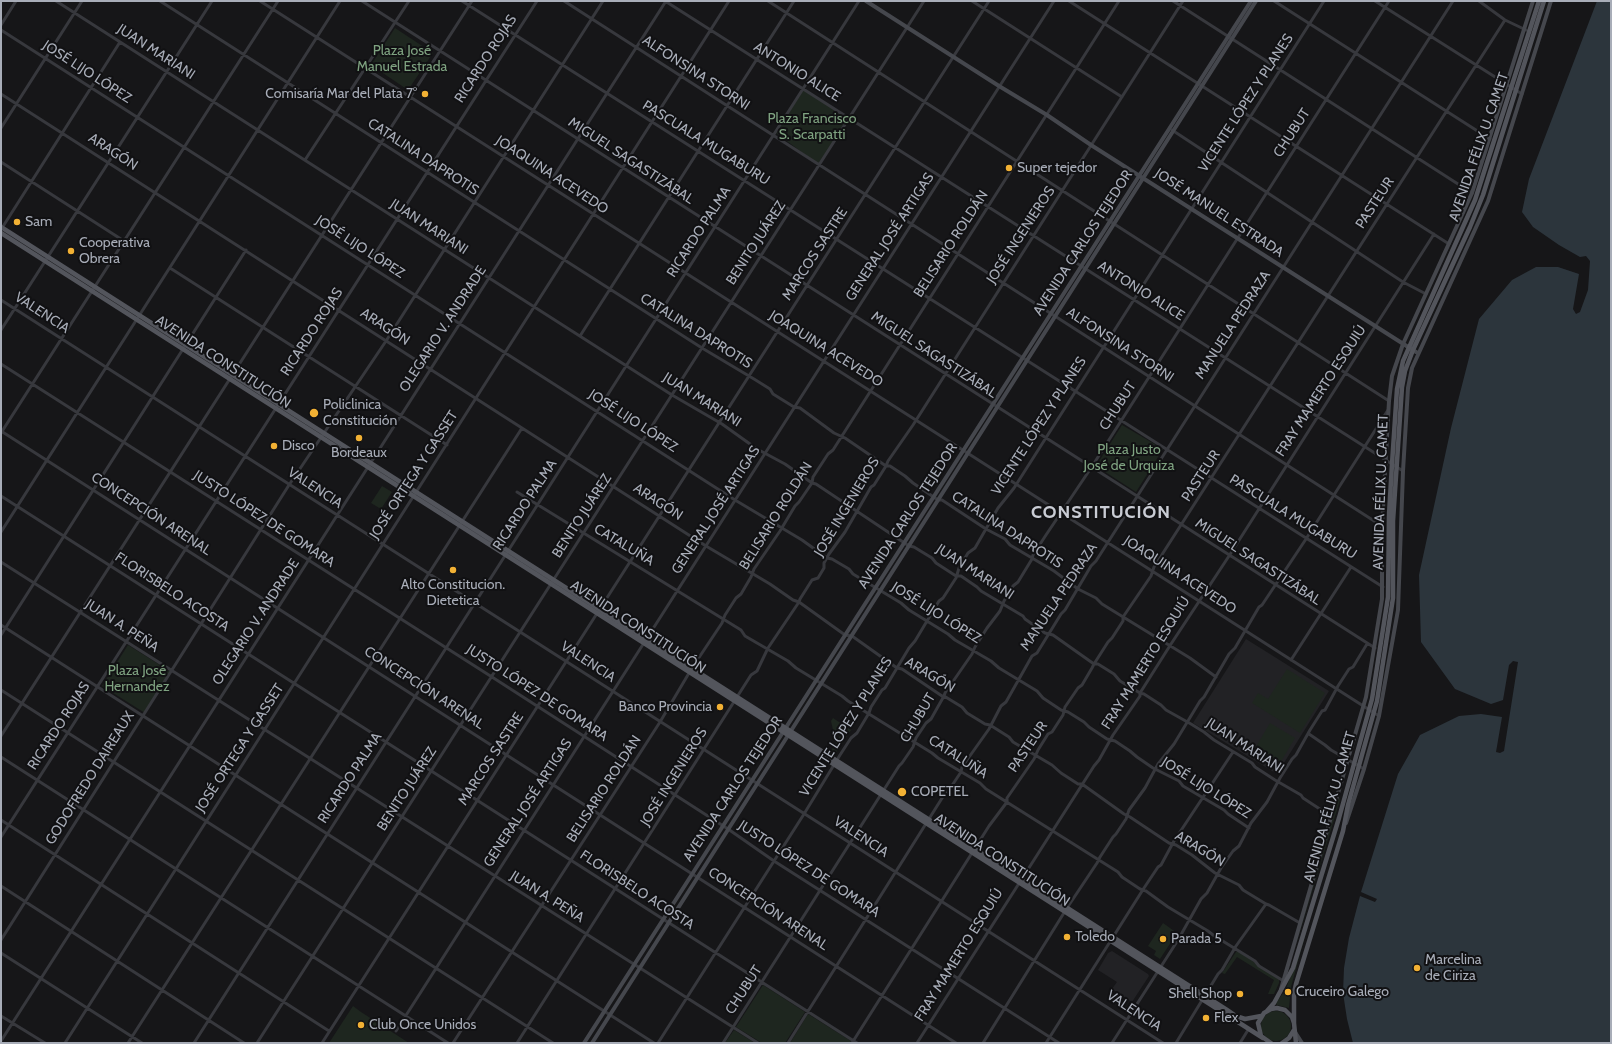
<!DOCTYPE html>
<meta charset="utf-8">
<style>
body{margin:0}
#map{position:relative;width:1612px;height:1044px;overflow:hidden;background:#161618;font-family:Cabin,sans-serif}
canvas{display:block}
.frame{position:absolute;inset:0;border:2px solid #a8adb8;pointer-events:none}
</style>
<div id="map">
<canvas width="1612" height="1044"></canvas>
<div class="frame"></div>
</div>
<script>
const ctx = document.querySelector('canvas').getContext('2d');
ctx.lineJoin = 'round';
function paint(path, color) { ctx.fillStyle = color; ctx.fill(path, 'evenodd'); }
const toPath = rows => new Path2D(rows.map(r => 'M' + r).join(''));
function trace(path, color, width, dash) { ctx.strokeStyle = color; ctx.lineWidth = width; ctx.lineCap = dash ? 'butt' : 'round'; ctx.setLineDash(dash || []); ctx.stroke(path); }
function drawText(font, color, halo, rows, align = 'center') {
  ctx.font = font + ' Cabin,sans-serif'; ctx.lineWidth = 4; ctx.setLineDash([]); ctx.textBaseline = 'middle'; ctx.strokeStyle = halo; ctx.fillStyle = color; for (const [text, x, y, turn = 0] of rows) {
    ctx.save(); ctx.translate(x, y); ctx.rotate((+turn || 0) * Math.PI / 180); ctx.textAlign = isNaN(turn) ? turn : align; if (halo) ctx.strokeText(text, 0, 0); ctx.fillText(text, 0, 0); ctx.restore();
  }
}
paint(toPath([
 [1246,639,1329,691,1277,774,1193,723],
 [1112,951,1148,974,1149,976,1132,1002,1112,989,1117,982,1098,970,1108,953]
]), '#222225');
paint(toPath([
 [395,28,433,53,408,90,371,65],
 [803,90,849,118,819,165,776,133],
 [1122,425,1163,449,1136,492,1096,466],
 [382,486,392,492,381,509,371,503],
 [128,645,171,672,145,713,102,686],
 [1287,669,1325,693,1300,733,1252,703,1258,693,1268,699],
 [833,718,851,730,836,753,834,754,831,751,841,734,833,730,831,721],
 [1270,723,1295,738,1276,770,1251,755],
 [1339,797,1340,800,1287,974],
 [1163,923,1177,933,1160,959,1154,955,1156,951,1148,946],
 [1307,929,1291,987,1289,1008,1277,1005,1276,1003,1286,989],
 [1238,951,1279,979,1279,983,1274,994,1268,994,1274,980,1237,957,1225,974,1222,973,1236,952],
 [763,985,805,1012,785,1043,762,1043,736,1027],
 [353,1006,361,1012,409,1043,329,1043],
 '1261 1026a15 15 0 1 1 30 0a15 15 0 1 1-30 0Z',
 [808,1014,851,1041,850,1043,790,1043],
 [734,1030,755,1043,725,1043]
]), '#1e261f');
paint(toPath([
 [1597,1,1611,1,1611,1043,1353,1043,1347,1019,1343,993,1344,968,1349,938,1360,896,1375,902,1377,899,1361,892,1398,774,1420,735,1459,716,1481,714,1502,717,1496,752,1500,753,1504,751,1518,662,1513,661,1509,665,1503,700,1491,704,1455,689,1421,642,1419,575,1451,428,1479,319,1512,280,1536,267,1558,267,1579,274,1573,309,1576,314,1580,312,1588,290,1590,261,1586,256,1580,257,1559,245,1533,227,1522,212,1529,179]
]), '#2c353c');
trace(toPath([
 [56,1,672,395,722,424,757,449,785,464,812,483,816,484,909,546,914,547,932,558,936,563,956,576,961,576,977,587,981,591,1023,616,1025,619,1045,633,1053,635,1094,664,1098,664,1114,674,1120,681,1140,693,1144,694,1161,705,1166,710,1191,724,1204,732,1214,740,1252,763,1255,767,1275,780,1301,795,1303,798,1332,817],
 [160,1,702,348,754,379,770,389,773,394,794,407,800,408,834,433,845,438,886,466,890,466,905,476,913,483,938,500,942,500,986,529,1005,539,1010,545,1054,571,1078,589,1096,598,1102,604,1190,658,1216,677],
 [260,1,1379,716],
 [362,1,1375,648],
 [462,1,1383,587],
 [564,1,1382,526],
 [665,1,1403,471],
 [768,1,1389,401],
 [972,1,1122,97],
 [1069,1,1449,244],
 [1173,1,1472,193],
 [1274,1,1490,139],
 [1375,1,1522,94],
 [1479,1,1505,20,1526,30],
 [1,25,16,1],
 [1,30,735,500,802,540,827,558,832,559,849,569,853,574,901,603,909,610,948,634,955,640,991,661,999,668,1037,691,1043,698,1061,710,1068,712,1084,722,1089,727,1107,739,1115,741,1130,751,1137,757,1153,768,1179,781,1183,786,1224,810,1228,814,1249,828],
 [1,94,706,546,770,584,793,600,799,602,845,635,852,636,897,668,902,669,942,696,944,696,962,707,967,713,985,724,990,725,1009,737,1013,742,1052,765,1061,773,1078,784,1082,784,1124,814,1130,817,1169,843,1176,845,1192,855,1215,873,1239,885,1243,890,1266,904,1269,905,1300,923],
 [1,128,82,1],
 [1172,130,1403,282,1426,294],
 [305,160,409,1],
 [1,162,124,241],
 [2,228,120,42],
 [170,268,447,445],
 [1,300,1163,1043],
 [1,330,212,1],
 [580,336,794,1],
 [1,364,492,677,728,829,774,861,1059,1043],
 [1,431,956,1043],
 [1,433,278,1],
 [517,492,741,630,745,636,788,661,796,668,842,696,848,701,932,753,938,758,980,783,986,789,1118,872,1122,877,1140,889,1146,891,1168,907,1208,931,1213,935,1255,961,1259,966,1282,980],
 [1,496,857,1043],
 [1,532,340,1],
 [1,562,758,1043],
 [1,625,654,1043],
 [1,635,246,250],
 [1291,660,1351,567],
 [1,690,553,1043],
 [1309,734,1325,745,1331,750,1364,769],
 [1,736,472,1],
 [1,757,448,1043],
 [1,820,329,1031],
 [1,837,537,1],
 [1,886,244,1043],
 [1,940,289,485,386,341,603,1],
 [1,953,142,1043],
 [1,1016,45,1043],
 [396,1031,1054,1],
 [1,1041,666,1],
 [65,1043,729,1],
 [128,1043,522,428],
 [194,1043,859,1],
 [257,1043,924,1],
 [322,1043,989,1],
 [453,1043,660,722,692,668,722,623,725,615,736,598,741,594,751,577,754,569,780,531,795,506,799,502,812,483,813,477,828,454,833,450,1119,1],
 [517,1043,751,675,757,671,768,648,799,602,800,599,812,580,818,578,824,568,824,563,829,554,845,532,871,487,874,485,886,466,888,461,913,425,1183,1],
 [658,1043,804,814,840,755,851,738,857,733,869,713,871,707,882,690,885,688,909,648,915,641,939,601,943,598,956,578,959,568,968,553,975,548,998,508,1014,488,1324,1],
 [723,1043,899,766,902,763,913,747,916,738,926,723,931,719,944,696,945,693,972,654,975,647,987,628,1000,611,1004,601,1013,586,1018,582,1032,559,1033,555,1046,535,1091,468,1389,1],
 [788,1043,944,795,947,793,961,772,962,767,989,729,1001,706,1006,702,1032,656,1037,653,1061,614,1065,610,1091,566,1096,561,1453,1],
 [852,1043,989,826,1007,802,1007,798,1034,759,1038,750,1048,734,1052,732,1063,715,1065,707,1078,688,1082,685,1092,668,1094,664,1108,642,1112,638,1123,621,1123,617,1151,576,1154,567,1505,20],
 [917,1043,1094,766,1099,760,1113,735,1140,696,1140,693,1171,644,1229,556,1434,234],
 [983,1043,1067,908,1097,863,1100,857,1113,837,1116,834,1126,819,1129,810,1145,788,1158,764,1174,744,1200,701,1204,697,1229,654,1235,648,1259,607,1262,605,1306,539,1388,410],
 [1046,1043,1144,888,1158,867,1161,865,1174,841,1233,752],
 [1112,1043,1178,940,1201,899,1207,893,1221,868,1233,851,1239,846,1251,823,1267,802,1280,778,1292,759,1296,755,1310,730,1322,711,1325,710,1338,686,1349,669,1353,667,1367,644],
 [1176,1043,1218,974,1222,970,1236,946,1266,904],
 [1240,1043,1248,1030]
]), '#37383d', 3);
trace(toPath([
 [866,1,999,86,1047,115,1091,145,1416,352],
 [1346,823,1364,769,1379,716,1398,610,1403,471,1408,388,1412,368,1488,201,1551,1],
 [1281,989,1366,697,1382,599,1382,526,1389,401,1392,376,1403,344,1472,193,1533,1],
 [1295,1032,1302,1043],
 [584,1043,1251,1],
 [592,1043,1256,1]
]), '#45474d', 4);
trace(toPath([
 [1,227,1227,1010,1236,1016,1245,1019,1261,1016],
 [1,233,1263,1038],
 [1267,1011,1274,1003,1293,968,1339,818,1372,699,1388,597,1389,515,1392,464,1397,389,1403,361,1475,200,1539,1],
 [1294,1023,1294,993,1296,984,1343,831,1348,805,1377,701,1393,598,1393,521,1402,387,1405,371,1413,350,1470,227,1483,195,1544,1],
 [1271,1043,1261,1036,1258,1023,1264,1013,1271,1009,1277,1008,1285,1010,1292,1017,1294,1023,1296,1043],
 [1282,1043,1289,1038,1294,1030]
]), '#53555c', 4.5);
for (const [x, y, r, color] of [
 [425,94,4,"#f2b134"],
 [1009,168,4,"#f2b134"],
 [17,222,4,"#f2b134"],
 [71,251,4,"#f2b134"],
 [314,413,5,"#f2b134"],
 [359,438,4,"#f2b134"],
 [274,446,4,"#f2b134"],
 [453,570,4,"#f2b134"],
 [720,707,4,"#f2b134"],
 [902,792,5,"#f2b134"],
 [1067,937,4,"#f2b134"],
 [1163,939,4,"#f2b134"],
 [1417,968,4,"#f2b134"],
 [1288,992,4,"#f2b134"],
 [1240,994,4,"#f2b134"],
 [1206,1018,4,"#f2b134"],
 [361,1025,4,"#f2b134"]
]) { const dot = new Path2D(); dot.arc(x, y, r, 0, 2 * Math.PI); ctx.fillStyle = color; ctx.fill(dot); trace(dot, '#111113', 1.5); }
drawText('14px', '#7fa381', '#111113', [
 ["Plaza José",402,51],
 ["Manuel Estrada",402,67],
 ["Plaza Francisco",812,119],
 ["S. Scarpatti",812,135],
 ["Plaza Justo",1129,450],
 ["José de Urquiza",1129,466],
 ["Plaza José",137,671],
 ["Hernandez",137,687]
]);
drawText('14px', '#a8adb8', '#111113', [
 ["JUAN MARIANI",156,52,33],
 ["RICARDO ROJAS",486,59,-57],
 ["JOSÉ LIJO LÓPEZ",87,72,33],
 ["ANTONIO ALICE",797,72,32],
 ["ALFONSINA STORNI",696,73,33],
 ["VICENTE LÓPEZ Y PLANES",1246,103,-57],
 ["CHUBUT",1292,133,-57],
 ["PASCUALA MUGABURU",706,143,32],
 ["AVENIDA FÉLIX U. CAMET",1479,147,-71],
 ["ARAGÓN",113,152,33],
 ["CATALINA DAPROTIS",423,157,33],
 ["MIGUEL SAGASTIZÁBAL",631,161,33],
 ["JOAQUINA ACEVEDO",552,175,33],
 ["PASTEUR",1375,203,-57],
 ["JOSÉ MANUEL ESTRADA",1219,213,33],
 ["JUAN MARIANI",429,227,33],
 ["RICARDO PALMA",699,232,-57],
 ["JOSÉ INGENIEROS",1021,235,-57],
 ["GENERAL JOSÉ ARTIGAS",890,237,-57],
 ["BENITO JUÁREZ",756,243,-57],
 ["AVENIDA CARLOS TEJEDOR",1083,243,-57],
 ["BELISARIO ROLDÁN",951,244,-57],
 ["JOSÉ LIJO LÓPEZ",360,247,33],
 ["MARCOS SASTRE",815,254,-57],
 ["ANTONIO ALICE",1141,291,32],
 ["VALENCIA",42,313,33],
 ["MANUELA PEDRAZA",1233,325,-57],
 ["ARAGÓN",385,327,33],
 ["OLEGARIO V. ANDRADE",443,329,-57],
 ["CATALINA DAPROTIS",696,331,32],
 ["RICARDO ROJAS",312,332,-57],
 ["ALFONSINA STORNI",1120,345,33],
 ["JOAQUINA ACEVEDO",826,349,32],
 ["MIGUEL SAGASTIZÁBAL",934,355,33],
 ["AVENIDA CONSTITUCIÓN",223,362,33],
 ["FRAY MAMERTO ESQUIÚ",1321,391,-57],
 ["JUAN MARIANI",702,400,32],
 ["CHUBUT",1118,406,-57],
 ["JOSÉ LIJO LÓPEZ",633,421,33],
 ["VICENTE LÓPEZ Y PLANES",1039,426,-57],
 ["JOSÉ ORTEGA Y GASSET",414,475,-57],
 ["PASTEUR",1201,476,-57],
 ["VALENCIA",315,488,33],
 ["AVENIDA FÉLIX U. CAMET",1381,492,-88],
 ["ARAGÓN",658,502,33],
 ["RICARDO PALMA",525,505,-57],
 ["JOSÉ INGENIEROS",847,507,-59],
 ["GENERAL JOSÉ ARTIGAS",716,510,-57],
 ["CONCEPCIÓN ARENAL",151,514,33],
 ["BENITO JUÁREZ",582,516,-57],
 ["BELISARIO ROLDÁN",776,516,-58],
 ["AVENIDA CARLOS TEJEDOR",908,516,-57],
 ["PASCUALA MUGABURU",1293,517,32],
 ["JUSTO LÓPEZ DE GOMARA",264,519,33],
 ["CATALINA DAPROTIS",1007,530,33],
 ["CATALUÑA",624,545,31],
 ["MIGUEL SAGASTIZÁBAL",1258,562,33],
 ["JUAN MARIANI",975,572,33],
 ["JOAQUINA ACEVEDO",1180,575,33],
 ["FLORISBELO ACOSTA",172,592,33],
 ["MANUELA PEDRAZA",1059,597,-56],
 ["JOSÉ LIJO LÓPEZ",936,613,32],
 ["OLEGARIO V. ANDRADE",256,622,-57],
 ["JUAN A. PEÑA",122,626,33],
 ["AVENIDA CONSTITUCIÓN",638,627,33],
 ["VALENCIA",588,662,33],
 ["FRAY MAMERTO ESQUIÚ",1146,663,-58],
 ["ARAGÓN",930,675,31],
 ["CONCEPCIÓN ARENAL",424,688,33],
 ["JUSTO LÓPEZ DE GOMARA",537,693,33],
 ["CHUBUT",918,718,-59],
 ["RICARDO ROJAS",59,726,-57],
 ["VICENTE LÓPEZ Y PLANES",846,727,-58],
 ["JUAN MARIANI",1245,746,33],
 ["PASTEUR",1028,747,-56],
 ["JOSÉ ORTEGA Y GASSET",240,748,-57],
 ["CATALUÑA",958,757,33],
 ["MARCOS SASTRE",491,759,-57],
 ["JOSÉ INGENIEROS",674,777,-58],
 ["GODOFREDO DAIREAUX",90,778,-58],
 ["RICARDO PALMA",350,778,-57],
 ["JOSÉ LIJO LÓPEZ",1206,788,32],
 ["BENITO JUÁREZ",407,789,-57],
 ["BELISARIO ROLDÁN",604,789,-57],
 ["AVENIDA CARLOS TEJEDOR",733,789,-57],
 ["GENERAL JOSÉ ARTIGAS",528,803,-57],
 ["AVENIDA FÉLIX U. CAMET",1330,807,-74],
 ["VALENCIA",861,837,33],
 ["ARAGÓN",1200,849,31],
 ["AVENIDA CONSTITUCIÓN",1002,860,33],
 ["JUSTO LÓPEZ DE GOMARA",809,869,33],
 ["FLORISBELO ACOSTA",637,890,33],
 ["JUAN A. PEÑA",547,897,32],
 ["CONCEPCIÓN ARENAL",768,909,33],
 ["FRAY MAMERTO ESQUIÚ",959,955,-58],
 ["CHUBUT",744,990,-57],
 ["VALENCIA",1134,1011,33]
]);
drawText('14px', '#a8adb8', '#111113', [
 ["Comisaría Mar del Plata 7°",417,94,"right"],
 ["Super tejedor",1017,168],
 ["Sam",25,222],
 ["Cooperativa",79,243],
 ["Obrera",79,259],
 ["Policlinica",323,405],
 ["Constitución",323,421],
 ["Disco",282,446],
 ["Bordeaux",359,453,"center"],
 ["Alto Constitucion.",453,585,"center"],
 ["Dietetica",453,601,"center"],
 ["Banco Provincia",712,707,"right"],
 ["COPETEL",911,792],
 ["Toledo",1075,937],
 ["Parada 5",1171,939],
 ["Marcelina",1425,960],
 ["de Ciriza",1425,976],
 ["Cruceiro Galego",1296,992],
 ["Shell Shop",1232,994,"right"],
 ["Flex",1214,1018],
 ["Club Once Unidos",369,1025]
], 'left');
ctx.letterSpacing = '1px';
drawText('bold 18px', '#c9ccd4', '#111113', [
 ["CONSTITUCIÓN",1101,513]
]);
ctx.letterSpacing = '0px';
</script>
